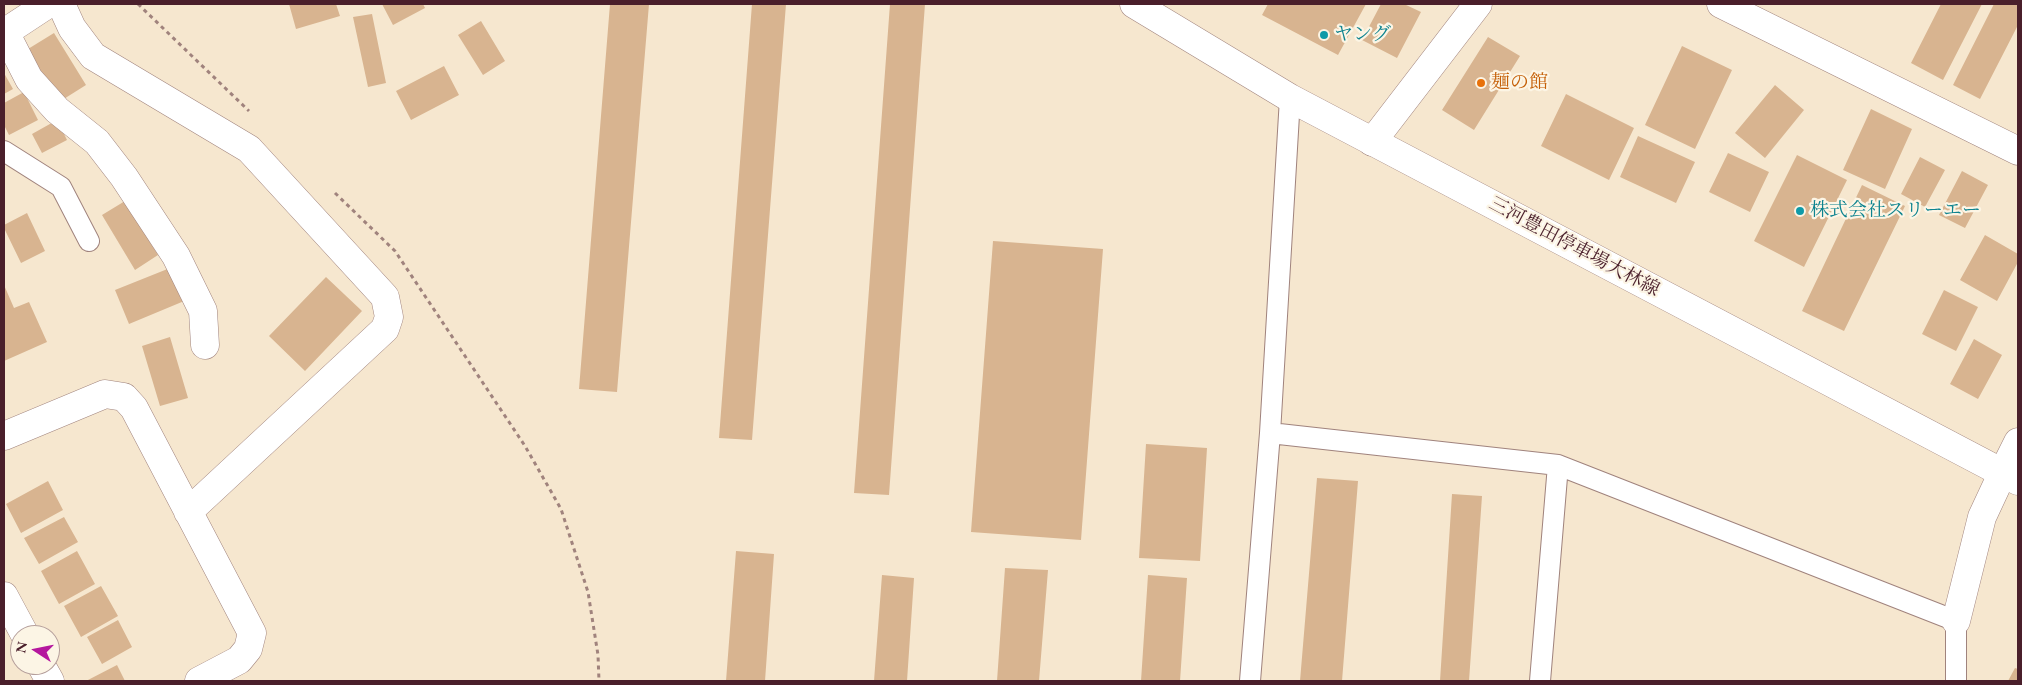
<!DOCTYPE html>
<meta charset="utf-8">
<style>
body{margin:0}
#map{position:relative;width:2022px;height:685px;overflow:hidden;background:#f6e7cf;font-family:"EB Garamond",serif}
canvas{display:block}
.frame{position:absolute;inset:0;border:5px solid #4a1f2b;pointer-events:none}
.north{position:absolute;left:10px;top:625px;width:50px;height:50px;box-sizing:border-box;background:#fcf5e5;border:1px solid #b59f9b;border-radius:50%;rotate:281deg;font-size:14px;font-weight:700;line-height:20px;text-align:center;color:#4a1f2b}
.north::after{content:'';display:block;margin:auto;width:18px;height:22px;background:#b5179e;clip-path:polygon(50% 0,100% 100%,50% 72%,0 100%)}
</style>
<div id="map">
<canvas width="2022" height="685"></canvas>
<div class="frame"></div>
<div class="north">N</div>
</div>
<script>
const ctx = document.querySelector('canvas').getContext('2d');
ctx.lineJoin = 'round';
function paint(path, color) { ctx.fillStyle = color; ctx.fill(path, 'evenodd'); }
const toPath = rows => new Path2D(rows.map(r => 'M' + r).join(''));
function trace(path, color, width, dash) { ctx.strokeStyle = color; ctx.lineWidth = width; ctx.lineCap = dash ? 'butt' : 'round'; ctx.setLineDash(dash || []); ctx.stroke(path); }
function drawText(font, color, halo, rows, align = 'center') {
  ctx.font = font + ' "EB Garamond","Noto Serif JP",serif'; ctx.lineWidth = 4.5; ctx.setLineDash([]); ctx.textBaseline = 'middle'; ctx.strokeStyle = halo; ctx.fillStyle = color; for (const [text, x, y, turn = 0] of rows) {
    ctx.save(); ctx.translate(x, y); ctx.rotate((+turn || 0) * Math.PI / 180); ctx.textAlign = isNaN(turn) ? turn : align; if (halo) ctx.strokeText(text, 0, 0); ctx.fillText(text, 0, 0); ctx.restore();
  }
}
paint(toPath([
 [289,4,336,4,340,16,296,29],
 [382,4,423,4,425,8,393,25],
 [610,4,649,4,617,392,579,389],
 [752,4,786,4,752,440,719,438],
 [890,4,925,4,889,495,854,493],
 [1268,4,1366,4,1338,55,1262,15],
 [1381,4,1404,4,1421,12,1397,58,1362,40],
 [1941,4,1982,4,1943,80,1911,63],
 [1994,4,2018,4,2018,25,1980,99,1953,85],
 [372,14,386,83,368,87,353,17],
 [481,21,505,61,483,75,458,35],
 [54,33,86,85,59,102,28,49],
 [1488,37,1520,56,1474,130,1442,110],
 [1682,46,1732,70,1695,149,1645,125],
 [444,66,459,95,411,120,396,91],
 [4,73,13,89,4,94],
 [1775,85,1804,110,1765,158,1735,133],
 [24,92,38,120,9,135,4,125,4,103],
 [1566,94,1634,128,1609,180,1541,146],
 [1871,109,1912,129,1885,189,1843,170],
 [57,120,67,140,42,153,32,134],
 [1638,136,1695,162,1676,203,1620,177],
 [1728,153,1769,172,1750,212,1709,192],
 [1797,155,1847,180,1804,267,1754,241],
 [1920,157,1945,170,1925,207,1901,194],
 [1962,171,1988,185,1965,228,1939,215],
 [1862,185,1905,206,1844,331,1802,311],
 [125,201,158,255,135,270,102,215],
 [27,213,45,251,21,263,4,228,4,225],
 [1985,235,2018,254,2018,262,1997,301,1960,280],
 [993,241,1103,249,1081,540,971,532],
 [175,266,189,299,129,324,115,290],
 [326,277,362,311,305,371,269,336],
 [4,285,14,308,29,302,47,342,4,361],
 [1944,290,1978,307,1956,351,1922,334],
 [170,337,188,398,160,406,142,346],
 [1974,339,2002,355,1978,399,1950,384],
 [1146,444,1207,448,1200,561,1139,558],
 [1317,478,1358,481,1342,681,1300,681],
 [48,481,63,510,21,533,6,504],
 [1452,494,1482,496,1469,681,1440,681],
 [64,517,78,542,39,564,24,538],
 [77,551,95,584,59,604,41,571],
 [736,551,774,554,765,681,726,681],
 [1005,568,1048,570,1039,681,997,681],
 [882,575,914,578,907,681,874,681],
 [1148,575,1187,578,1180,681,1141,681],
 [101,586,118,616,81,637,64,606],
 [118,620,132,647,102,664,87,637],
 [117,665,125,681,86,681],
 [2015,668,2018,669,2018,681,2008,681]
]), '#d8b490');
const service = toPath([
 [4,151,61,187,89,241],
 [1270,433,1558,465,1956,621,1956,681],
 [1250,681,1270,433,1290,98],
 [1540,681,1558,465]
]);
const minor = toPath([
 [61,4,72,28,93,56,249,149,385,297,389,317,385,329,188,512],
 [1721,4,2018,151],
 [5,32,29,79,57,110,97,142,124,177,176,256,203,311,205,345],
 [1372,142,1478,4],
 [4,436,105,394,124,397,134,408,252,633,248,649,239,660,199,681],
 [4,596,25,635],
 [1956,621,1982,517,2003,472],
 [41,665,50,681]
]);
const tertiary = toPath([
 [2003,472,2018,442]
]);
const secondary = toPath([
 [1134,4,1290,98,2018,481],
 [4,33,48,4]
]);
trace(service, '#a0837d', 22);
trace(minor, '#a0837d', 29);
trace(tertiary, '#a0837d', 29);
trace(secondary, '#a0837d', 29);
trace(toPath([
 [138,4,249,111],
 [335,193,395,251,525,446,561,509,588,592,598,655,599,681]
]), '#a0837d', 3, [4, 4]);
trace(service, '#fff', 20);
trace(minor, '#fff', 28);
trace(tertiary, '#fff', 28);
trace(secondary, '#fff', 28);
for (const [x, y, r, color] of [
 [1324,35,5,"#0f9aa8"],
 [1481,83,5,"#e8710a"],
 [1800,211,5,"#0f9aa8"]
]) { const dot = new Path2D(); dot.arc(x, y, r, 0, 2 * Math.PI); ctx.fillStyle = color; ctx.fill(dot); trace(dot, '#fcf5e5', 2); }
drawText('19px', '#0d838f', '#fcf5e5', [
 ["ヤング",1334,35],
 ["株式会社スリーエー",1810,211]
], 'left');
drawText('19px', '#c56008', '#fcf5e5', [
 ["麺の館",1491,83]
], 'left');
drawText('19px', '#4a1f2b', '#fcf5e5', [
 ["三河豊田停車場大林線",1574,247,28]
]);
</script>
